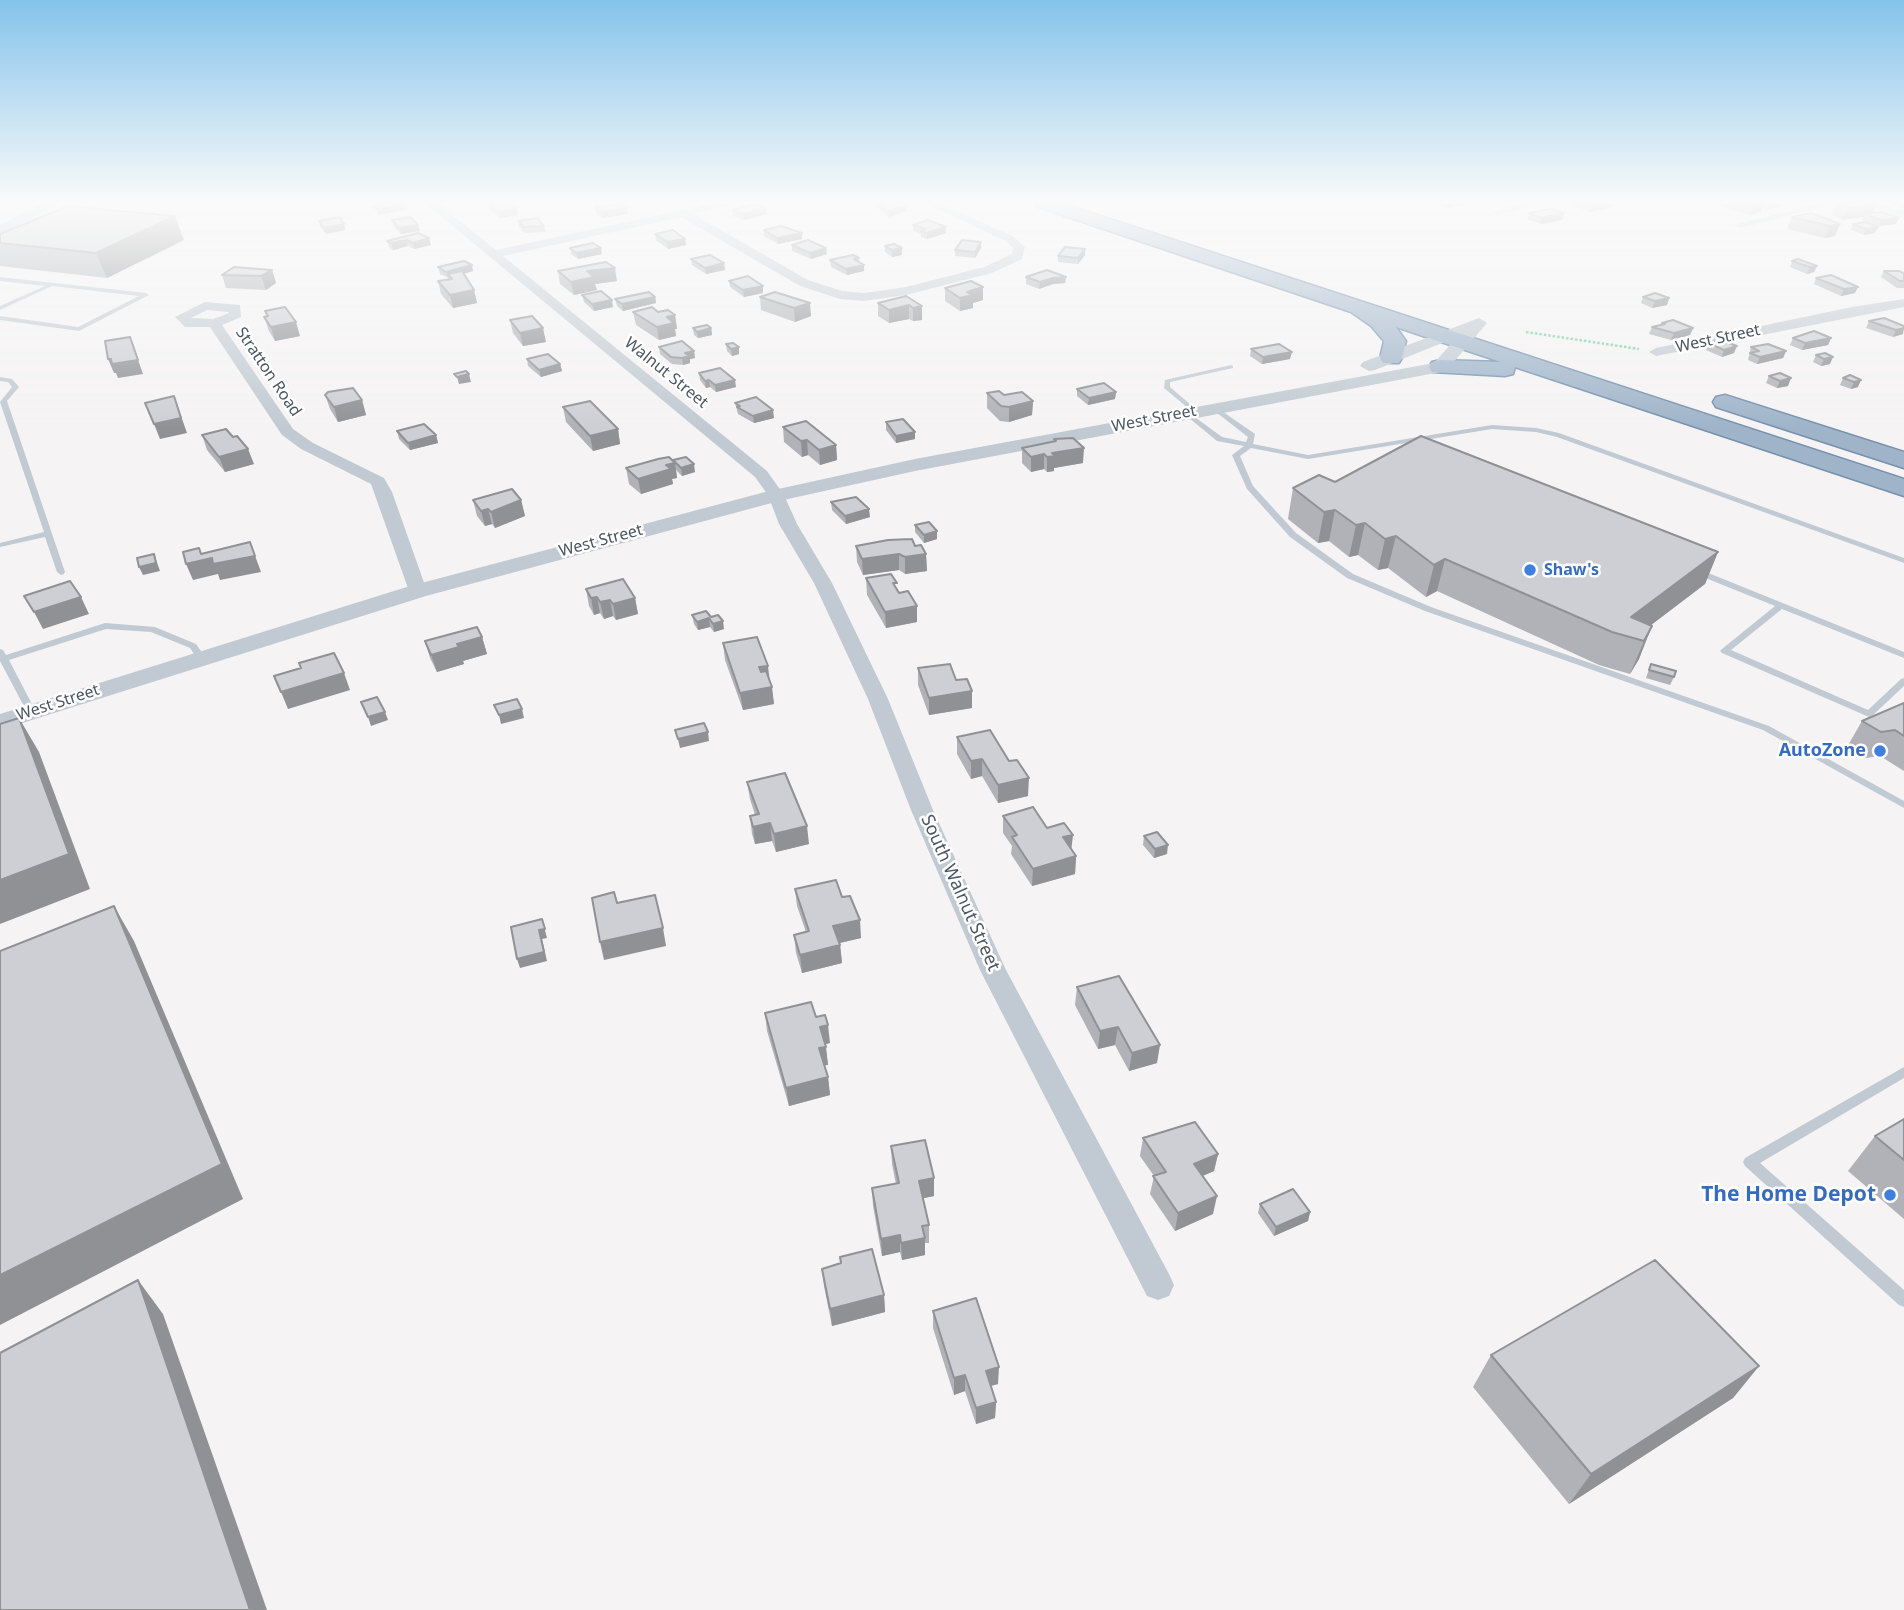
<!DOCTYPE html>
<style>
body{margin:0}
canvas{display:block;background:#f5f3f3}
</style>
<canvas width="1904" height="1610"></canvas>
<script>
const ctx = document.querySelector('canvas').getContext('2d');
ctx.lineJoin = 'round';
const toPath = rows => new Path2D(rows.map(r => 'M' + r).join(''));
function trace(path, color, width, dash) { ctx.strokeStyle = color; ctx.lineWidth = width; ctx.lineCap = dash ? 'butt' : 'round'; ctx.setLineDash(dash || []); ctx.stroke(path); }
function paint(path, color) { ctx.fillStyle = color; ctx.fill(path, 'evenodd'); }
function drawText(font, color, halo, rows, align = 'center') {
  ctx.font = font + ' "Noto Sans",sans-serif'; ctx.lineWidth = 5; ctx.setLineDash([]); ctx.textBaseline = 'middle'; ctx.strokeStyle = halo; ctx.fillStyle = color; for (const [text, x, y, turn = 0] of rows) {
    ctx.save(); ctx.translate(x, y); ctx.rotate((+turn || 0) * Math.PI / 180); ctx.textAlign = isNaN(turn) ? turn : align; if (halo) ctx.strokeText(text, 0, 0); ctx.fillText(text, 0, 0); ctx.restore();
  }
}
const trunk = toPath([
 [1035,203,1061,203,1904,479,1904,496,1515,367,1513,374,1505,376,1432,372,1429,367,1432,362,1440,360,1501,362,1396,327,1406,341,1402,358,1399,363,1383,363,1380,358,1384,341,1371,326,1351,312,1038,207,1035,203],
 [1725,395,1904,452,1904,468,1716,407,1713,402,1716,397,1725,395]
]);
trace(trunk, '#7690ad', 3);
trace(toPath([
 [1526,332,1639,349]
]), '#7ad0a6', 2.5, [2.5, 2]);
paint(toPath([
 [0,277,146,293,149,295,79,331,0,320,0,316,78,327,139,296,52,286,0,310,0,306,45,286,0,281,0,277],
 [1231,365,1233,366,1233,368,1170,382,1170,387,1198,411,1198,413,1194,413,1164,388,1165,380,1231,365],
 [0,377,12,379,19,387,7,401,65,572,64,574,61,575,57,572,45,537,0,547,0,543,44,532,0,402,12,387,8,382,0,381,0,377],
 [1212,407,1216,407,1255,434,1253,444,1308,455,1492,425,1536,428,1559,433,1904,558,1904,563,1557,437,1536,432,1492,429,1308,459,1251,448,1240,456,1253,486,1296,533,1353,574,1431,607,1769,726,1904,801,1904,808,1763,730,1425,611,1347,578,1290,537,1247,489,1232,455,1244,446,1217,441,1183,413,1188,412,1222,437,1246,442,1248,437,1212,409,1212,407],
 [1696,568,1904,652,1904,658,1782,609,1731,650,1868,710,1901,679,1904,678,1904,686,1872,716,1869,717,1722,653,1720,651,1722,649,1775,606,1693,573,1693,569,1696,568],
 [105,623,155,627,196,644,206,658,204,660,198,660,190,648,151,632,106,629,9,660,36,712,34,714,28,714,0,661,0,649,3,650,6,655,105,623],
 [1904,1067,1904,1078,1760,1163,1904,1290,1904,1307,1899,1305,1745,1166,1743,1162,1745,1158,1904,1067]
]), '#c1cad2');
paint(toPath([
 [425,203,438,203,496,250,715,203,735,203,693,214,808,280,842,291,864,293,906,287,984,267,1012,254,1013,248,1006,241,925,203,939,203,1014,237,1025,247,1022,259,992,273,906,295,864,301,840,299,800,286,681,217,503,256,767,471,784,495,797,524,832,583,888,699,933,810,1006,970,1169,1274,1174,1285,1169,1296,1158,1300,1147,1296,980,970,911,810,868,699,814,583,779,524,768,495,755,477,425,203],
 [1523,203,1542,203,1498,215,1492,212,1523,203],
 [1820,203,1839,203,1740,228,1734,225,1820,203],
 [1863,203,1879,203,1904,211,1904,218,1863,203],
 [1904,299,1904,307,1656,356,1649,352,1656,348,1852,307,1904,299],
 [205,302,240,305,241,317,222,325,293,429,313,443,384,478,392,492,427,591,425,595,411,595,409,591,371,484,301,449,282,435,210,327,185,327,175,317,205,302],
 [207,310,229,312,229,313,213,319,191,318,207,310]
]), '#c1cad2');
paint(toPath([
 [43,203,60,203,0,235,0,225,43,203],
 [1479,318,1487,323,1446,371,915,471,779,501,426,596,0,730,0,714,410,586,769,491,915,459,1434,363,1457,337,1375,370,1369,371,1360,366,1363,362,1479,318]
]), '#c1cad2');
paint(trunk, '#9fb4c9');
paint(toPath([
 [876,203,903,203,907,211,889,217,876,207],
 [1435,203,1465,203,1465,204,1448,208],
 [1569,203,1614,203,1613,207,1590,212,1569,204],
 [1718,203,1782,203,1781,206,1768,209,1763,208,1761,212,1749,215,1718,205],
 [1836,203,1877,204,1873,213,1899,218,1896,224,1878,226,1862,220,1863,217,1842,220,1831,215],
 [1888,203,1904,203,1904,208,1903,209],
 [489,205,518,215,500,218,490,211],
 [595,207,627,208,628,214,602,218,596,213],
 [732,210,767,214,744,220,733,216],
 [1529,213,1564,213,1562,220,1541,224,1527,219],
 [1792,217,1840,224,1835,236,1825,238,1787,229],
 [392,220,418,225,420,231,401,234,393,226],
 [319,221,344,224,345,230,326,234,320,227],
 [518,221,544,226,546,232,525,233,519,227],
 [1853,224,1878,227,1875,233,1864,235,1851,230],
 [913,225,946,233,927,239,921,237,921,234,913,231],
 [764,230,802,233,802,239,778,244,764,236],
 [418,233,431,245,414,249,408,246,393,250,389,247,387,241],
 [0,234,184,240,107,278,0,266],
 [655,234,685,239,686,245,668,249,656,240],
 [792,245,827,254,811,259,792,251],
 [885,246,902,255,892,257,885,252],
 [570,248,602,254,578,259,571,254],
 [981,248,975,258,955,256,955,250],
 [1085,249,1085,255,1078,264,1058,262,1058,256],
 [859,258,859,262,864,265,864,271,847,275,831,267,830,260],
 [691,259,725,270,706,274,692,265],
 [1792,261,1817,266,1814,272,1807,274,1790,267],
 [438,267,473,271,464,274,474,290,477,303,453,308,441,294,438,281,449,279,449,278,440,274],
 [272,270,276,283,266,290,226,288,222,275],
 [558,271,617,281,595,284,597,290,574,295,560,284],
 [1884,271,1904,273,1904,288,1897,288,1881,277],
 [1026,277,1066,277,1065,283,1053,284,1039,289,1026,284],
 [1816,278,1855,293,1841,296,1814,284],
 [729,281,763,293,744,297,730,287],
 [945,288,983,300,973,303,973,308,960,311,945,301],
 [775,292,811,316,795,322,761,310,760,297],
 [582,295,613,307,594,311,584,302],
 [655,297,656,303,623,311,617,306,615,299],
 [1643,297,1669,298,1667,305,1652,308,1641,303],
 [878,303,922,306,922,320,913,321,909,319,889,323,878,316],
 [265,311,300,336,275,341,269,331,264,317,267,317],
 [633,312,658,312,675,315,677,329,675,329,676,336,659,340,636,325],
 [1884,318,1903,334,1893,337,1866,328,1869,321],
 [510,320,546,342,523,346,513,333],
 [1662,323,1693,328,1690,335,1671,340,1649,334,1652,327,1661,325],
 [693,328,711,328,712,335,698,338,694,335],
 [1793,338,1831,338,1828,345,1802,350,1790,345],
 [1708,343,1734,353,1722,357,1706,350],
 [726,344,739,354,732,356,727,351],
 [659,347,694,351,695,358,690,359,690,363,683,365,672,364,660,354],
 [1751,347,1786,351,1783,358,1757,364,1748,360],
 [1251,349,1290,359,1262,364,1250,356],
 [1825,353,1830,364,1821,366,1813,362,1816,355],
 [527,359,560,364,562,371,541,377,528,366],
 [699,373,736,387,716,392,710,387,706,388,700,380],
 [1850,375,1858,387,1851,389,1840,385,1843,378],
 [1769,376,1788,386,1777,388,1766,383],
 [1077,389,1116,392,1115,399,1088,405,1077,396],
 [987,393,1033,401,1032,415,1009,422,1000,421,987,408],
 [325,395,362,400,366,415,338,422,330,409],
 [735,403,774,418,754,423,738,414],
 [563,407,618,429,620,444,593,451,566,422],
 [886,422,915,439,896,443,886,430],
 [783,427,836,445,837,460,820,465,808,455,802,457,784,442],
 [397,431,436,435,438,443,410,450,399,439],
 [202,435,254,464,225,472,207,450],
 [1054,439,1083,463,1054,468,1054,471,1047,472,1044,469,1031,472,1022,463,1022,448,1054,442],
 [673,461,695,472,682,476,676,470,677,478,672,479,673,484,641,494,629,484,626,468],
 [1335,482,1718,552,1705,584,1651,625,1639,659,1630,674,1599,665,1437,591,1426,597,1388,568,1378,570,1358,555,1349,557,1329,541,1318,543,1288,519,1293,488],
 [473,500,521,500,525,516,495,528,492,524,485,526,477,516],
 [831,502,870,517,846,524,832,510],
 [915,525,937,539,924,543,915,532],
 [856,546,915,546,926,554,927,571,905,574,899,570,863,575,857,562],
 [866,578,897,590,917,622,886,628,867,595],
 [586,589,635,598,638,614,616,620,613,616,604,619,600,613,594,615,589,606],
 [692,615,711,617,724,629,714,632,710,627,698,630,694,624],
 [482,637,487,654,463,661,464,664,437,672,430,658,425,641],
 [723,643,770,680,774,704,743,710,725,660],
 [1651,664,1674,677,1670,685,1646,678],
 [918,668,956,680,972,708,929,715,918,685],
 [1904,703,1904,771,1880,756,1866,758,1847,747,1862,721],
 [957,737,1028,796,998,803,982,776,971,779,957,754],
 [747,782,809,844,776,852,772,841,755,844,752,834,750,816,755,815,750,799],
 [1003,816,1047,828,1071,849,1076,856,1075,874,1032,886,1011,854,1012,846,1003,833],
 [1144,836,1167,854,1154,858,1143,845],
 [795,889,842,897,861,938,840,943,842,963,802,973,796,953,794,935,806,932,797,906],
 [1077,987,1157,1063,1129,1071,1115,1045,1098,1049,1075,1005],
 [765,1013,816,1017,830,1043,825,1044,828,1065,824,1065,828,1077,830,1095,789,1106,767,1031],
 [1904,1119,1904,1219,1848,1171,1875,1136],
 [1143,1138,1218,1154,1214,1171,1203,1176,1213,1214,1175,1231,1150,1194,1154,1176,1140,1156],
 [891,1146,934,1196,923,1198,929,1225,929,1243,925,1243,925,1255,902,1260,900,1252,882,1256,873,1206,872,1188,896,1184,892,1164],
 [1260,1204,1310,1212,1308,1221,1274,1236,1258,1213],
 [840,1257,884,1295,885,1312,832,1326,824,1286,822,1269,841,1264],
 [933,1311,998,1384,991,1386,996,1402,995,1418,976,1424,965,1391,954,1395,933,1328],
 [1491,1355,1759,1366,1733,1398,1569,1504,1473,1387]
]), '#b0b2b7');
paint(toPath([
 [1449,203,1465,203,1465,204,1448,208],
 [1606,203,1614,203,1613,207,1590,212,1592,206],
 [1753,203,1764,203,1761,212,1749,215],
 [1771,203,1782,203,1781,206,1768,209],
 [407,204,408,210,378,215,376,209],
 [1877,204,1871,216,1864,214,1863,217,1842,220,1847,208],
 [907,205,907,211,889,217,888,211],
 [627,208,628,214,602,218,601,212],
 [766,208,767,214,744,220,744,214],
 [517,209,518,215,500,218,499,212],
 [1564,213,1562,220,1541,224,1542,218],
 [175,216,184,240,107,278,96,253],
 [1899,218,1896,224,1878,226,1881,220],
 [344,224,345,230,326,234,324,228],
 [1840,224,1835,236,1825,238,1830,226],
 [418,225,420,231,401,234,399,228],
 [946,227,946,233,927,239,927,233],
 [1878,227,1875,233,1864,235,1866,229],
 [802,233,802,239,778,244,777,238],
 [429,238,431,245,414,249,413,243],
 [685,239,686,245,668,249,667,242],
 [407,240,408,246,393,250,391,243],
 [981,242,981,248,975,258,975,252],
 [601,248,602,254,578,259,576,253],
 [826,248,827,254,811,259,810,253],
 [902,248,902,255,892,257,892,250],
 [1085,249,1085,255,1078,264,1078,258],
 [724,263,725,270,706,274,705,268],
 [472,265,473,271,451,277,448,274,449,278,448,278,446,272],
 [864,265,864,271,847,275,846,269],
 [1817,266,1814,272,1807,274,1810,267],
 [615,268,617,281,595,284,597,290,574,295,571,282,587,271],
 [272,270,276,283,266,290,261,276],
 [1066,277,1065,283,1053,284,1039,289,1040,282,1053,278],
 [763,286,763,293,744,297,743,290],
 [983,287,983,300,973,303,973,308,960,311,960,298,967,292],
 [1858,287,1855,293,1841,296,1844,289],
 [474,290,477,303,453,308,450,295],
 [655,297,656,303,623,311,622,304],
 [1669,298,1667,305,1652,308,1655,301],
 [612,300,613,307,594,311,592,304],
 [810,303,811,316,795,322,794,308],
 [909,305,909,319,889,323,889,310],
 [922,306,922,320,913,321,913,308],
 [675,315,677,329,675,329,676,336,659,340,657,327,667,317],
 [296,322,300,336,275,341,271,327],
 [543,328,546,342,523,346,520,333],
 [711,328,712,335,698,338,697,332],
 [1693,328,1690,335,1671,340,1674,333],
 [1904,328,1903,334,1893,337,1896,330],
 [130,337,143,374,118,378,116,373,114,373,108,359],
 [1831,338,1828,345,1802,350,1805,343],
 [1737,346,1734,353,1722,357,1724,350],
 [739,347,739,354,732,356,731,349],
 [694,351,695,358,690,359,690,363,683,365,682,358,685,353],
 [1786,351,1783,358,1757,364,1760,357],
 [1292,352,1290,359,1262,364,1263,357],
 [1833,357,1830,364,1821,366,1824,359],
 [560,364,562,371,541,377,539,370],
 [469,374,471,382,459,384,457,377],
 [1791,378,1788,386,1777,388,1780,381],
 [709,380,710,387,706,388,705,381],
 [735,380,736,387,716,392,715,385],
 [1861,380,1858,387,1851,389,1854,382],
 [1116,392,1115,399,1088,405,1089,398],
 [174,396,187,433,160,439,154,424],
 [362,400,366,415,338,422,334,407],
 [1033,401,1032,415,1009,422,1009,407],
 [773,410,774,418,754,423,753,416],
 [618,429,620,444,593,451,590,436],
 [915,432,915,439,896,443,896,436],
 [436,435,438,443,410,450,408,443],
 [807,440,808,455,802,457,801,441],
 [836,445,837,460,820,465,819,450],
 [1084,448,1083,463,1054,468,1054,471,1047,472,1047,457,1052,453],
 [248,449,254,464,225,472,219,457],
 [1044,454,1044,469,1031,472,1031,457],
 [675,463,677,478,672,479,673,484,641,494,638,479,666,465],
 [694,464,695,472,682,476,681,468],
 [521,500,525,516,495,528,491,512],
 [488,509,492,524,485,526,481,511],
 [869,509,870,517,846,524,845,516],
 [1335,510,1329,541,1318,543,1324,512],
 [1365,523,1358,555,1349,557,1356,525],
 [937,531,937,539,924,543,924,535],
 [1396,536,1388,568,1378,570,1385,539],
 [250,542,261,572,220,580,218,574,193,580,186,564,199,548,204,560,212,558],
 [1718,552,1705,584,1634,638,1631,617],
 [154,554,160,571,143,575,139,567],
 [899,554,899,570,863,575,862,559],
 [926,554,927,571,905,574,905,557],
 [1445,559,1437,591,1426,597,1434,565],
 [81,597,89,614,43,629,34,612],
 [597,597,600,613,594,615,591,598],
 [635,598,638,614,616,620,613,604],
 [610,600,613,616,604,619,600,602],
 [917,606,917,622,886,628,885,612],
 [709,618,710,627,698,630,697,622],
 [723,621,724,629,714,632,713,624],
 [1652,626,1639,659,1630,674,1644,641],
 [482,637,487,654,463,661,464,664,437,672,431,655,457,644],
 [768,666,770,683,761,684,759,667],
 [344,673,350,690,288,709,281,692],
 [772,687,774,704,743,710,740,693],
 [972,691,972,708,929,715,929,698],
 [522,709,524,718,501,724,499,715],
 [385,712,388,720,371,726,368,717],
 [19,718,39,752,90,889,0,924,0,880],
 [708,732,709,741,680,748,678,739],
 [982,759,982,776,971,779,971,761],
 [1029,778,1028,796,998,803,998,785],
 [770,823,772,841,755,844,753,827],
 [807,826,809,844,776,852,774,834],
 [1073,835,1071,852,1063,837],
 [1168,845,1167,854,1154,858,1155,849],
 [1076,856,1075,874,1032,886,1033,869],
 [114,906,134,941,243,1199,0,1325,0,1275],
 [542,919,547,938,542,939,547,961,520,968,517,959,539,930],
 [860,920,861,938,835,944,833,926],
 [663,928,666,946,604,960,600,942],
 [840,945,842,963,802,973,800,955],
 [828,1025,830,1043,822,1045,820,1027],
 [1118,1027,1115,1045,1098,1049,1100,1031],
 [1160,1045,1157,1063,1129,1071,1132,1053],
 [826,1047,828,1065,821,1066,819,1048],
 [828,1077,830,1095,789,1106,786,1088],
 [1218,1154,1214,1171,1190,1181,1194,1164],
 [934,1178,934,1196,920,1199,919,1181],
 [1217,1196,1213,1214,1175,1231,1178,1213],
 [1310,1212,1308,1221,1274,1236,1276,1227],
 [900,1235,900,1252,882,1256,881,1239],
 [925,1238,925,1255,902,1260,901,1243],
 [138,1280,163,1314,267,1610,250,1610],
 [884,1295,885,1312,832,1326,830,1309],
 [1759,1366,1733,1398,1569,1504,1591,1474],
 [999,1367,998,1384,985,1387,986,1371],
 [965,1375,965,1391,954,1395,954,1378],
 [996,1402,995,1418,976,1424,976,1408]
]), '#909195');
const building = toPath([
 [388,203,405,203,407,204,376,209,372,206,388,203],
 [501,203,508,203,517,209,499,212,489,205,501,203],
 [621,203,627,208,601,212,595,207,621,203],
 [878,203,903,203,907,205,888,211,878,203],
 [1583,203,1606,203,1592,206,1583,203],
 [1836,203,1874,203,1877,204,1847,208,1836,203],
 [755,204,766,208,744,214,732,210,755,204],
 [68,206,175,216,96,253,0,243,0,234,68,206],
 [1551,209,1564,213,1542,218,1529,213,1551,209],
 [1882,212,1899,218,1881,220,1864,214,1882,212],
 [1811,213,1840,224,1830,226,1792,217,1811,213],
 [340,217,344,224,324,228,319,221,340,217],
 [410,217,418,225,399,228,392,220,410,217],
 [537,218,544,226,524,227,518,221,537,218],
 [928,220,946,227,927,233,921,231,926,229,913,225,928,220],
 [1865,222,1878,227,1866,229,1853,224,1865,222],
 [781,226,802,233,777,238,764,230,781,226],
 [673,230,685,239,667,242,655,234,673,230],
 [418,233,429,238,413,243,407,240,391,243,387,241,418,233],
 [808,240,826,248,810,253,792,245,808,240],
 [962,240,981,242,975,252,955,250,962,240],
 [593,243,601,248,576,253,570,248,593,243],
 [894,244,902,248,892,250,885,246,894,244],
 [1065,247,1085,249,1078,258,1058,256,1065,247],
 [710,255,724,263,705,268,691,259,710,255],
 [853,255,859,258,854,259,864,265,846,269,830,260,853,255],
 [1798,259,1817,266,1810,267,1792,261,1798,259],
 [464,261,472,265,446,272,438,267,464,261],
 [606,262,615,268,587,271,594,277,571,282,558,271,606,262],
 [234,267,272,270,261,276,222,275,234,267],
 [1047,270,1066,277,1053,278,1040,282,1026,277,1047,270],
 [462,271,474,290,450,295,438,281,452,279,448,274,462,271],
 [1884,271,1899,271,1904,273,1904,281,1900,281,1884,271],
 [1831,275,1858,287,1844,289,1816,278,1831,275],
 [748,276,763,286,743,290,729,281,748,276],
 [971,281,983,287,967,292,973,295,960,298,945,288,971,281],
 [601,291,612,300,592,304,582,295,601,291],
 [649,292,655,297,622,304,615,299,649,292],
 [775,292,810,303,794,308,760,297,775,292],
 [1655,293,1669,298,1655,301,1643,297,1655,293],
 [906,296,922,306,913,308,909,305,889,310,878,303,906,296],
 [285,307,296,322,271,327,264,317,268,316,265,311,285,307],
 [652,307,658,312,668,310,675,315,667,317,674,323,657,327,633,312,652,307],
 [532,316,543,328,520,333,510,320,532,316],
 [1884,318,1904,326,1904,328,1896,330,1869,321,1884,318],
 [1673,320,1693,328,1674,333,1652,327,1665,324,1662,323,1673,320],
 [707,325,711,328,697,332,693,328,707,325],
 [1814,331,1831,338,1805,343,1793,338,1814,331],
 [130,337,138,360,112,364,111,359,108,359,105,341,130,337],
 [1721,340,1737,346,1724,350,1708,343,1721,340],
 [682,341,694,351,685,353,689,356,682,358,671,357,659,347,682,341],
 [733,343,739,347,731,349,726,344,733,343],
 [1279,344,1292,352,1263,357,1251,349,1279,344],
 [1768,344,1786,351,1760,357,1750,353,1759,351,1751,347,1768,344],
 [1825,353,1833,357,1824,359,1816,355,1825,353],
 [548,354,560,364,539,370,527,359,548,354],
 [720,368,735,380,715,385,709,380,705,381,699,373,720,368],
 [466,371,469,374,457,377,454,374,466,371],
 [1780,373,1791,378,1780,381,1769,376,1780,373],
 [1850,375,1861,380,1854,382,1843,378,1850,375],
 [1104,383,1116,392,1089,398,1077,389,1104,383],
 [353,388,362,400,334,407,325,395,328,392,353,388],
 [999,391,1004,395,1022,392,1033,401,1009,407,1001,406,987,393,999,391],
 [174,396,181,418,154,424,145,403,174,396],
 [756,397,773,410,753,416,737,407,740,406,735,403,756,397],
 [590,401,618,429,590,436,563,407,590,401],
 [903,419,915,432,896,436,886,422,903,419],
 [806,421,836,445,819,450,807,440,801,441,783,427,806,421],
 [424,424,436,435,408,443,397,431,424,424],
 [226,429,233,437,237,436,248,449,219,457,202,435,226,429],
 [1421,436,1718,552,1631,617,1652,626,1644,641,1612,632,1445,559,1434,565,1396,536,1385,539,1365,523,1356,525,1335,510,1324,512,1293,488,1319,475,1335,482,1421,436],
 [1073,438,1084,448,1052,453,1055,456,1047,457,1044,454,1031,457,1022,448,1056,441,1054,439,1073,438],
 [669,457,675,463,666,465,671,469,638,479,626,468,658,459,669,457],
 [686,457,694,464,681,468,673,460,686,457],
 [512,489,521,500,491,512,488,509,481,511,473,500,512,489],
 [856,497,869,509,845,516,831,502,856,497],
 [929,522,937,531,924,535,915,525,929,522],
 [912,539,915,546,921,545,926,554,905,557,899,554,862,559,856,546,888,540,912,539],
 [250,542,255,556,213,564,212,558,186,564,183,552,199,548,201,554,250,542],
 [154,554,156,563,139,567,137,558,154,554],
 [891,574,897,583,893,583,899,593,908,591,917,606,885,612,866,578,891,574],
 [623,579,635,598,613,604,610,600,600,602,597,597,591,598,586,589,623,579],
 [70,581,81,597,34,612,24,596,70,581],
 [706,611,711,617,718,615,723,621,713,624,709,618,697,622,692,615,706,611],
 [477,627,482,637,457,644,459,647,431,655,425,641,477,627],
 [757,637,768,666,759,667,761,672,766,671,772,687,740,693,723,643,757,637],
 [334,653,344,673,281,692,274,676,301,668,299,663,334,653],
 [950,664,956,680,967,679,972,691,929,698,918,668,950,664],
 [1651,664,1676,671,1674,677,1649,670,1651,664],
 [377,697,385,712,368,717,361,702,377,697],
 [517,699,522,709,499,715,494,705,517,699],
 [1904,703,1904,736,1895,730,1881,732,1862,721,1904,703],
 [19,718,69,854,0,880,0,724,19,718],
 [704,723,708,732,678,739,675,730,704,723],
 [990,730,1009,761,1017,760,1029,778,998,785,982,759,971,761,957,737,990,730],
 [785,773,807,826,774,834,770,823,753,827,750,816,759,814,747,782,785,773],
 [1033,807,1047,828,1064,823,1073,835,1063,837,1076,856,1033,869,1012,837,1017,835,1003,816,1033,807],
 [1157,832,1168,845,1155,849,1144,836,1157,832],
 [836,880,842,897,850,896,860,920,833,926,840,945,800,955,794,935,809,931,795,889,836,880],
 [614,892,617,903,655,895,663,928,600,942,592,898,614,892],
 [114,906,222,1164,0,1275,0,951,114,906],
 [542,919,545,929,539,930,544,952,517,959,511,927,542,919],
 [1119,976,1160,1045,1132,1053,1118,1027,1100,1031,1077,987,1119,976],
 [811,1002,816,1017,825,1015,828,1025,820,1027,826,1047,819,1048,828,1077,786,1088,765,1013,811,1002],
 [1904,1119,1904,1160,1875,1136,1904,1119],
 [1195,1122,1218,1154,1194,1164,1217,1196,1178,1213,1153,1176,1166,1172,1143,1138,1195,1122],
 [925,1140,934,1178,919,1181,929,1225,922,1226,925,1238,901,1243,900,1235,881,1239,872,1188,899,1183,891,1146,925,1140],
 [1293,1189,1310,1212,1276,1227,1260,1204,1293,1189],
 [872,1249,884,1295,830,1309,822,1269,841,1263,840,1257,872,1249],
 [1655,1260,1759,1366,1591,1474,1491,1355,1655,1260],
 [138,1280,250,1610,0,1610,0,1353,138,1280],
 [976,1298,999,1367,986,1371,996,1402,976,1408,965,1375,954,1378,933,1311,976,1298]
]);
paint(building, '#cdcfd5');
trace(building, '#909195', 2);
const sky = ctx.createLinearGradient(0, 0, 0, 428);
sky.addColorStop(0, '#85c3ea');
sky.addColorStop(0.47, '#fafafa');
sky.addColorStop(1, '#fafafa00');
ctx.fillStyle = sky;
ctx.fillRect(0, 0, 1904, 428);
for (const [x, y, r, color] of [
 [1530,570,7,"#3f7fe0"],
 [1880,751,7,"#3f7fe0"],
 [1890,1195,7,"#3f7fe0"]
]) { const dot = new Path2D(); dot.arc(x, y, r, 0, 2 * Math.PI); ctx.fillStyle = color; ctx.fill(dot); trace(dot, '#fff', 2.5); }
drawText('16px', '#4a5661', '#fff', [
 ["West Street",1718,339,-12],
 ["Stratton Road",268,372,56],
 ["Walnut Street",666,373,39],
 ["West Street",1154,419,-11],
 ["West Street",601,541,-15],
 ["West Street",58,703,-18]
]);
drawText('bold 16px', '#366cbe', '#fff', [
 ["Shaw's",1544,570]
], 'left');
drawText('bold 18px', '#366cbe', '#fff', [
 ["AutoZone",1866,751]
], 'right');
drawText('18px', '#4a5661', '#fff', [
 ["South Walnut Street",960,893,66]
]);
drawText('bold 21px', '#366cbe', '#fff', [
 ["The Home Depot",1876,1195]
], 'right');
</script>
